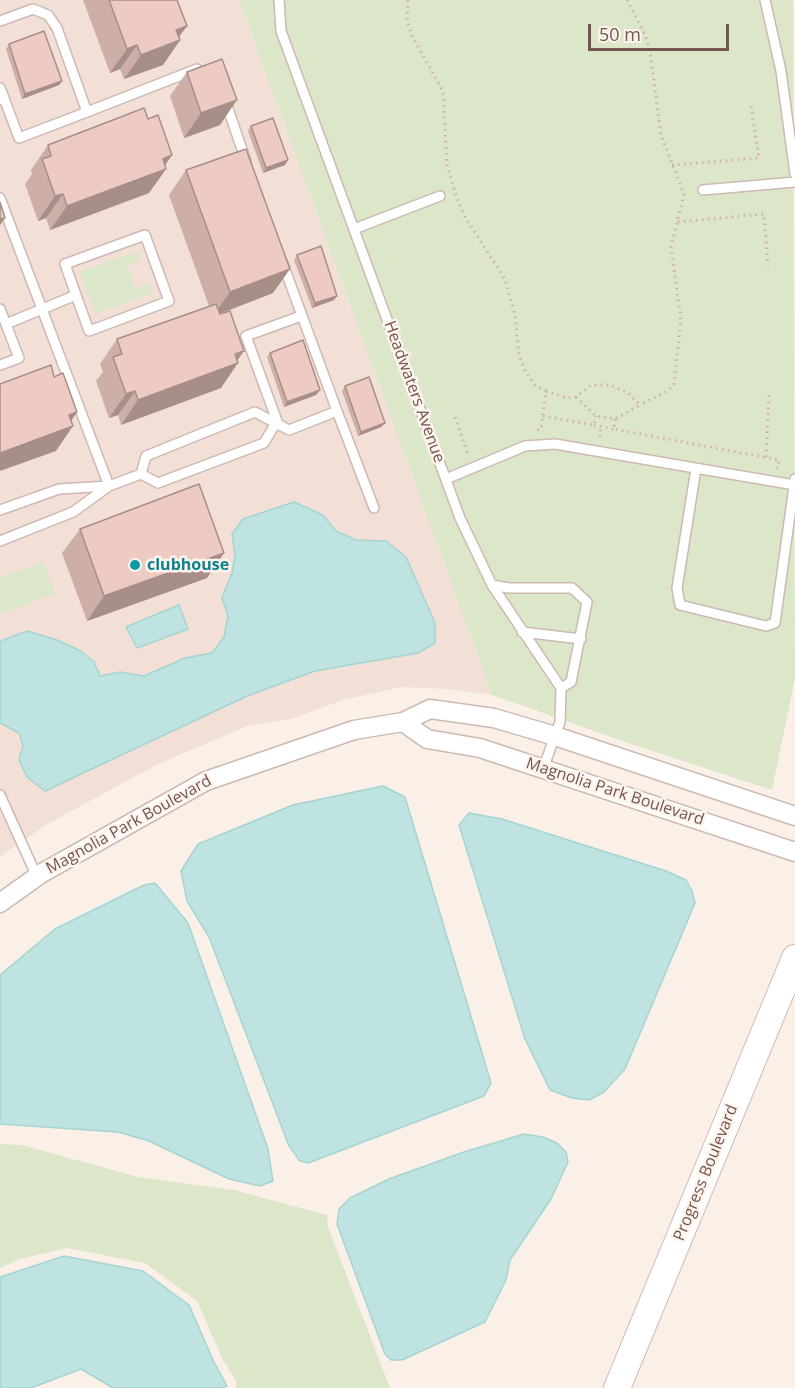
<!DOCTYPE html>
<style>
body{margin:0}
#map{position:relative;width:795px;height:1388px;overflow:hidden;background:#fbf0e8;font-family:"Open Sans",sans-serif}
canvas{display:block}
.scale{position:absolute;left:588px;top:24px;width:141px;height:27px;box-sizing:border-box;border:3px solid #73544e;border-top:0;padding-left:8px;font-size:18px;line-height:21px;white-space:nowrap;color:#73544e;-webkit-text-stroke:4px #fef4ee;paint-order:stroke}
</style>
<div id="map">
<canvas width="795" height="1388"></canvas>
<div class="scale">50 m</div>
</div>
<script>
const ctx = document.querySelector('canvas').getContext('2d');
ctx.lineJoin = 'round';
function paint(path, color) { ctx.fillStyle = color; ctx.fill(path, 'evenodd'); }
const toPath = rows => new Path2D(rows.map(r => 'M' + r).join(''));
function trace(path, color, width, dash) { ctx.strokeStyle = color; ctx.lineWidth = width; ctx.lineCap = dash ? 'butt' : 'round'; ctx.setLineDash(dash || []); ctx.stroke(path); }
function drawText(font, color, halo, rows, align = 'center') {
  ctx.font = font + ' "Open Sans",sans-serif'; ctx.lineWidth = 5; ctx.setLineDash([]); ctx.textBaseline = 'middle'; ctx.strokeStyle = halo; ctx.fillStyle = color; for (const [text, x, y, turn = 0] of rows) {
    ctx.save(); ctx.translate(x, y); ctx.rotate((+turn || 0) * Math.PI / 180); ctx.textAlign = isNaN(turn) ? turn : align; if (halo) ctx.strokeText(text, 0, 0); ctx.fillText(text, 0, 0); ctx.restore();
  }
}
paint(toPath([
 [0,0,239,0,492,695,447,689,401,687,343,700,291,719,250,725,158,764,44,826,0,857]
]), '#f2e0d7');
paint(toPath([
 [239,0,793,0,795,678,772,790,631,744,492,695],
 [138,251,141,259,127,266,135,288,149,284,152,293,96,313,79,272],
 [43,562,55,594,0,614,0,578],
 [0,1144,22,1145,138,1177,234,1190,327,1215,328,1227,390,1388,236,1388,236,1381,222,1358,197,1301,145,1263,67,1248,20,1259,0,1268]
]), '#dbe7c8');
const water = toPath([
 [294,502,323,515,336,531,356,540,386,541,406,557,435,623,435,643,418,653,315,671,247,696,45,791,27,777,19,760,23,746,19,733,0,723,0,641,27,631,57,640,81,651,94,662,100,676,120,672,144,676,185,658,212,653,224,637,228,616,222,598,232,573,235,555,232,534,243,519,294,502],
 [179,605,188,629,137,648,126,627,179,605],
 [383,786,405,797,491,1083,484,1096,308,1163,300,1161,289,1146,209,937,187,901,181,871,198,844,293,805,383,786],
 [469,813,502,819,666,871,686,880,692,891,695,903,625,1069,604,1092,589,1100,572,1098,550,1090,525,1039,459,825,469,813],
 [155,883,188,923,268,1149,273,1181,260,1186,229,1179,149,1141,118,1132,0,1124,0,975,55,929,144,885,155,883],
 [524,1134,543,1137,557,1143,566,1152,568,1162,551,1199,510,1260,506,1280,485,1322,402,1360,391,1360,385,1354,337,1224,339,1209,350,1198,389,1179,464,1152,524,1134],
 [64,1256,143,1271,189,1305,214,1362,227,1386,222,1388,113,1388,81,1369,31,1388,0,1388,0,1277,64,1256]
]);
paint(water, '#bee3e1');
trace(water, '#a5d4d1', 1.5);
const service = toPath([
 [279,0,281,31,460,518,492,585,561,688,560,722,543,769],
 [765,0,781,71,795,174],
 [0,21,33,9,48,15,57,28,87,112,197,69],
 [0,88,4,98,0,100],
 [4,98,19,138,87,112],
 [225,100,246,161],
 [703,190,795,182],
 [0,198,109,486],
 [354,229,440,196],
 [0,309,19,358,0,365],
 [6,324,76,295,65,264,145,235,169,301,89,331,76,295],
 [337,411,374,508],
 [696,469,677,588,680,605,766,626,775,623,795,479],
 [141,474,146,456,255,412,289,430,337,411,283,264],
 [446,479,525,446,555,444,795,485],
 [0,510,59,489,109,486],
 [0,541,73,512,109,486,141,474,158,483,264,443,277,421,246,336,301,316],
 [492,585,509,588,572,588,587,602,571,682,561,688],
 [522,632,581,639],
 [0,795,37,877]
]);
const minor = toPath([
 [403,722,427,739,480,748,795,852],
 [0,903,42,873,206,781,354,730,403,722,430,709,494,718,555,736,795,816]
]);
const secondary = toPath([
 [617,1388,795,958]
]);
trace(service, '#ceb8b2', 12);
trace(minor, '#ceb8b2', 21);
trace(secondary, '#d0b7b0', 28);
trace(toPath([
 [408,0,407,20,412,36,443,91,447,165,456,196,465,217,505,279,515,315,519,355,525,371,535,385,546,391,541,429,536,430],
 [627,0,646,37,651,58,661,135,684,194,671,247,681,320,674,384,668,391,640,405],
 [672,165,759,158,751,105],
 [678,222,764,214,768,266],
 [546,391,567,398,576,397,591,385,610,385,628,393,640,405,615,419,596,416,576,397],
 [543,416,594,425,596,416],
 [455,417,468,454],
 [615,419,614,429,779,460,777,469],
 [594,425,613,429],
 [600,437,601,427],
 [766,457,769,394]
]), '#d3aea5', 3, [1.5, 4.5]);
trace(service, '#fff', 9);
trace(minor, '#fff', 18);
trace(secondary, '#fff', 26);
paint(toPath([
 [83,0,177,0,180,40,163,65,124,79,120,69,110,73],
 [9,44,62,81,59,85,22,99,6,49],
 [187,72,220,125,184,138,170,96],
 [148,119,172,155,165,165,166,169,149,193,50,230,46,218,38,221,25,184,32,174,31,170,48,145],
 [251,126,285,165,263,173,248,131],
 [186,170,273,293,220,314,237,360,221,388,121,425,118,415,109,418,96,381,103,372,100,364,117,339,209,306,169,195],
 [297,255,334,300,312,308,294,260],
 [270,353,320,390,316,395,284,407,267,357],
 [345,386,385,423,381,427,358,436,342,391],
 [80,529,207,578,87,621,62,553]
]), '#cdafa7');
paint(toPath([
 [187,26,176,41,180,40,163,65,124,79,141,55,176,30],
 [137,45,120,69,110,73,127,49],
 [62,81,59,85,22,99,25,94],
 [237,100,220,125,184,138,201,113],
 [172,155,161,171,166,169,149,193,50,230,67,206,163,159],
 [288,160,285,165,263,173,266,168],
 [63,194,46,218,38,221,55,196],
 [5,218,0,225,0,219],
 [290,269,273,293,213,316,230,292],
 [337,296,334,300,312,308,315,303],
 [244,351,234,365,238,363,221,388,121,425,138,400],
 [320,390,316,395,284,407,287,402],
 [135,391,118,415,109,418,126,394],
 [77,412,66,429,73,426,56,451,0,471,0,453,69,415],
 [385,423,381,427,358,436,361,432],
 [224,553,207,578,87,621,104,596]
]), '#a78e88');
const building = toPath([
 [109,0,177,0,187,26,176,30,180,40,141,55,137,45,127,49,109,0],
 [44,31,62,81,25,94,9,44,44,31],
 [222,59,237,100,201,113,187,72,222,59],
 [144,108,148,119,158,115,172,155,163,159,166,169,67,206,63,194,55,196,42,159,51,156,48,145,144,108],
 [273,118,288,160,266,168,251,126,273,118],
 [246,149,290,269,230,292,186,170,246,149],
 [0,202,5,218,0,219,0,202],
 [321,246,337,296,315,303,297,255,321,246],
 [216,304,220,314,230,311,244,351,235,354,238,363,138,400,135,391,126,394,113,357,122,354,117,339,216,304],
 [303,340,320,390,287,402,270,353,303,340],
 [51,365,54,377,63,373,77,412,69,415,73,426,0,453,0,384,51,365],
 [369,377,385,423,361,432,345,386,369,377],
 [199,484,224,553,104,596,80,529,199,484]
]);
paint(building, '#eecbc2');
trace(building, '#a78e88', 1.5);
for (const [x, y, r, color] of [
 [135,565,6,"#0f9aa8"]
]) { const dot = new Path2D(); dot.arc(x, y, r, 0, 2 * Math.PI); ctx.fillStyle = color; ctx.fill(dot); trace(dot, '#fef4ee', 2); }
drawText('16px', '#73544e', '#fef4ee', [
 ["Headwaters Avenue",414,392,70],
 ["Magnolia Park Boulevard",615,792,18],
 ["Magnolia Park Boulevard",129,825,-29],
 ["Progress Boulevard",706,1173,-68]
]);
drawText('bold 16px', '#0d838f', '#fef4ee', [
 ["clubhouse",147,565]
], 'left');
</script>
